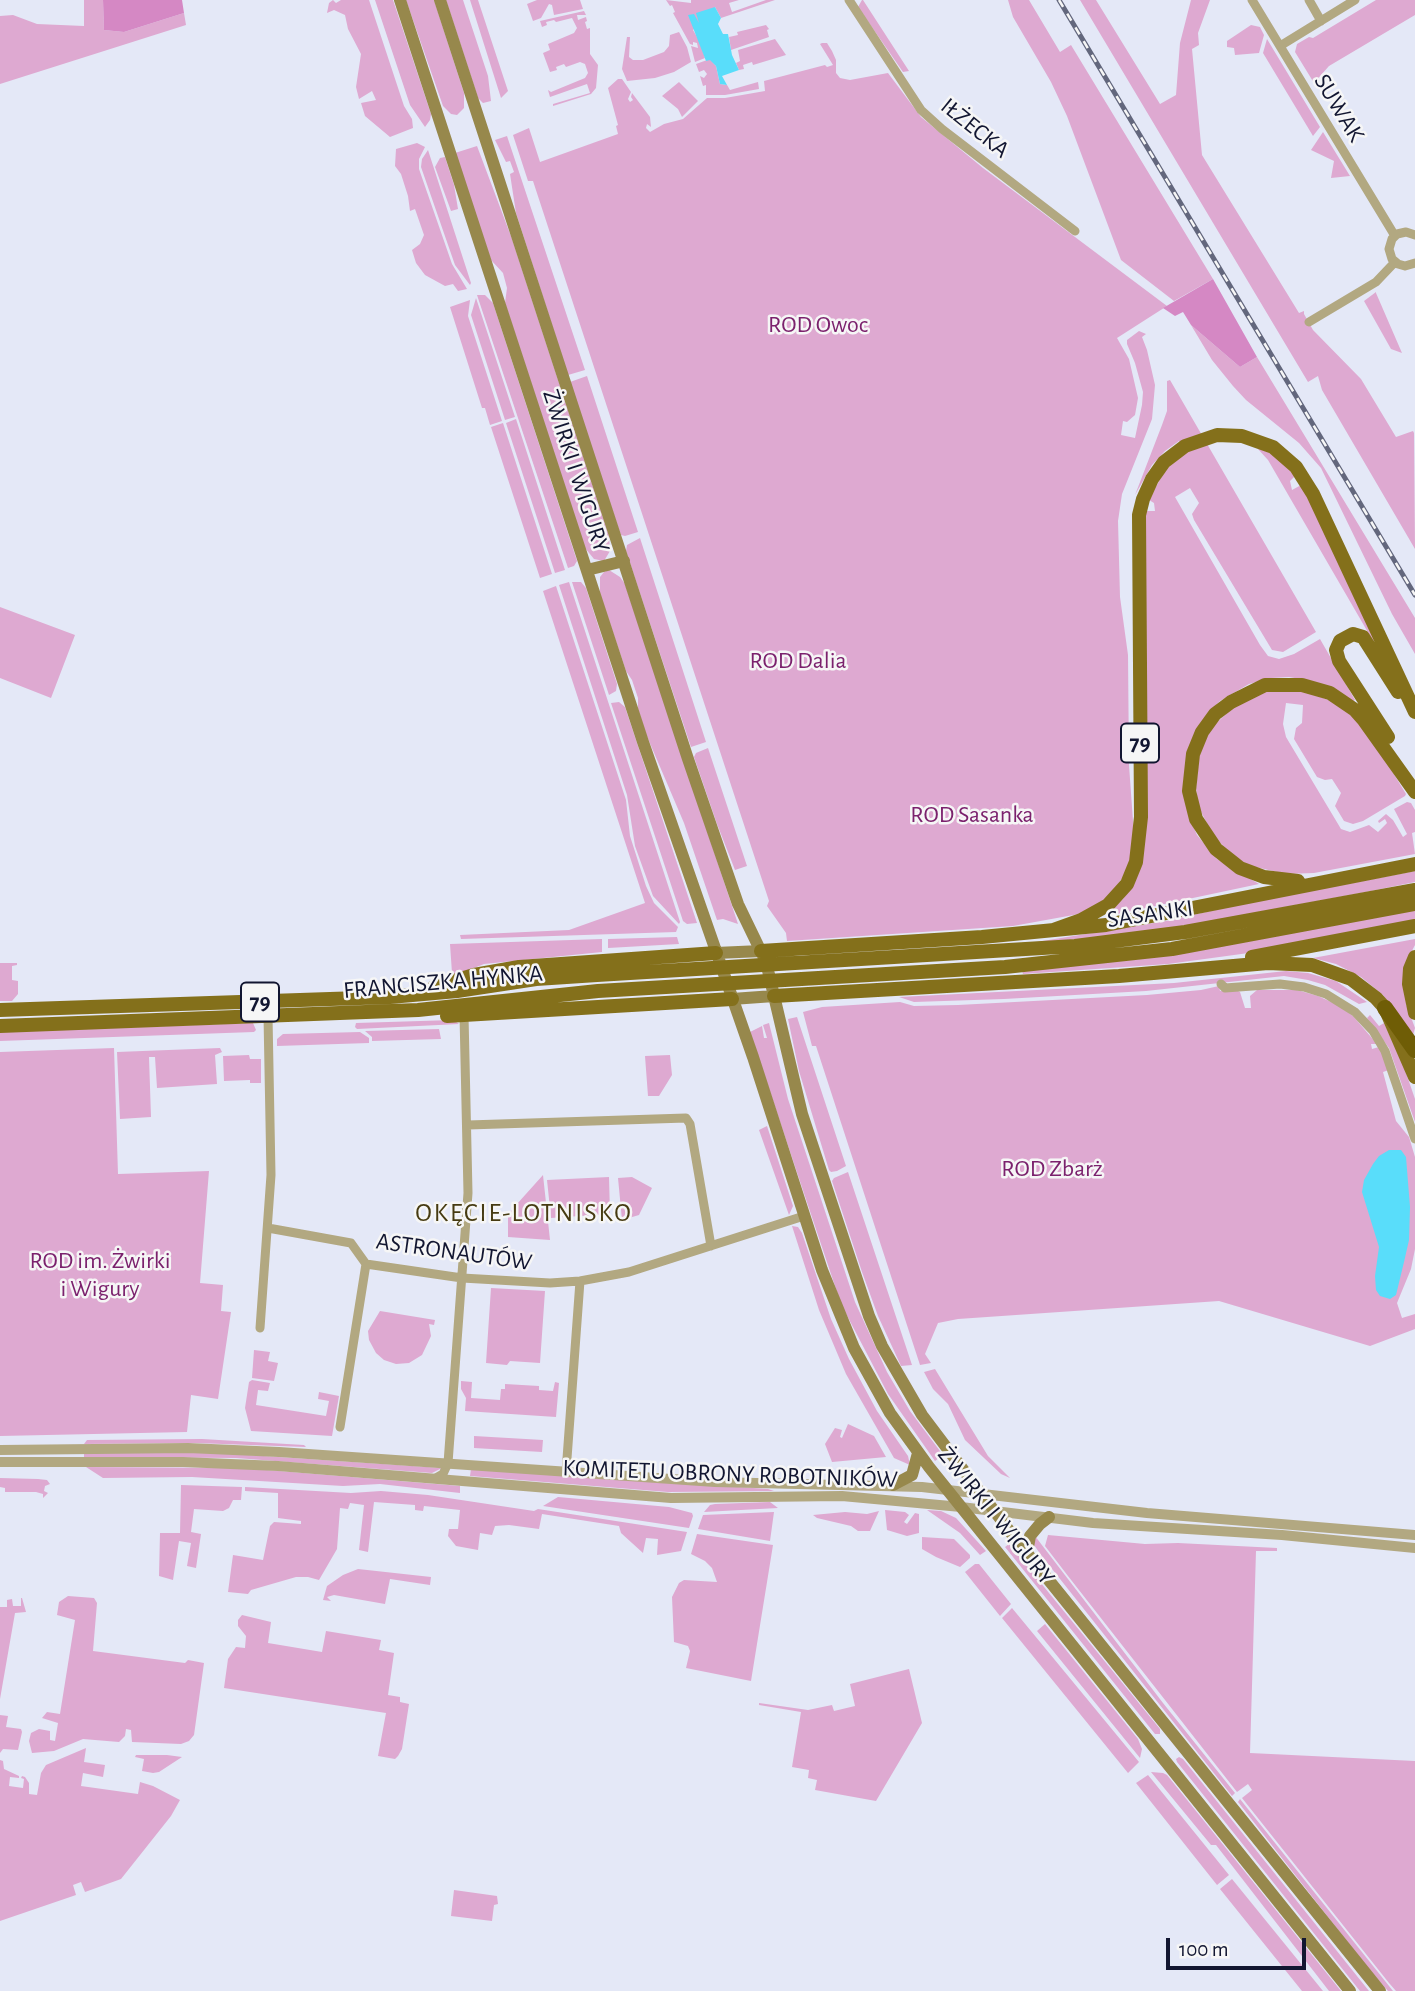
<!DOCTYPE html>
<meta charset="utf-8">
<style>
body{margin:0}
#map{position:relative;width:1415px;height:1991px;overflow:hidden;background:#e4e8f7;font-family:"Alegreya Sans",sans-serif}
canvas{display:block}
.scale{position:absolute;left:1166px;top:1938px;width:140px;height:32px;box-sizing:border-box;border:4px solid #121631;border-top:0;padding-left:9px;font-size:21px;line-height:24px;white-space:nowrap;color:#121631;-webkit-text-stroke:5px #f6f6f6;paint-order:stroke}
</style>
<div id="map">
<canvas width="1415" height="1991"></canvas>
<div class="scale">100 m</div>
</div>
<script>
const ctx = document.querySelector('canvas').getContext('2d');
ctx.lineJoin = 'round';
function paint(path, color) { ctx.fillStyle = color; ctx.fill(path, 'evenodd'); }
const toPath = rows => new Path2D(rows.map(r => 'M' + r).join(''));
function trace(path, color, width, dash) { ctx.strokeStyle = color; ctx.lineWidth = width; ctx.lineCap = dash ? 'butt' : 'round'; ctx.setLineDash(dash || []); ctx.stroke(path); }
function drawText(font, color, halo, rows, align = 'center') {
  ctx.font = font + ' "Alegreya Sans",sans-serif'; ctx.lineWidth = 5; ctx.setLineDash([]); ctx.textBaseline = 'middle'; ctx.strokeStyle = halo; ctx.fillStyle = color; for (const [text, x, y, turn = 0] of rows) {
    ctx.save(); ctx.translate(x, y); ctx.rotate((+turn || 0) * Math.PI / 180); ctx.textAlign = isNaN(turn) ? turn : align; if (halo) ctx.strokeText(text, 0, 0); ctx.fillText(text, 0, 0); ctx.restore();
  }
}
paint(toPath([
 [84,0,103,0,104,30,124,32,184,13,186,25,0,84,0,16,13,15,37,24,84,26],
 [333,0,336,3,341,0,369,0,404,106,412,119,413,128,390,137,365,116,361,103,376,100,372,91,359,99,356,87,361,54,348,29,345,15,334,10,327,13,329,3],
 [375,0,393,0,431,114,430,120,425,127,410,105],
 [406,0,434,0,464,93,464,108,457,115,451,114,443,106],
 [446,0,463,0,488,76,491,101,483,103,478,98],
 [470,0,478,0,508,91,501,98],
 [537,0,580,0,583,9,554,15,552,5,549,4,541,18,533,21,527,4],
 [666,0,691,3,691,0,739,0,729,3,732,12,766,0,775,0,721,18,715,7,693,30,700,42,705,58,695,62,691,46,698,48,697,43,693,42,693,45,690,44,673,13,675,12,672,5,670,6],
 [862,0,863,0,909,71,903,72,858,7],
 [1008,0,1029,0,1060,52,1071,45,1213,279,1174,301,1121,260,1067,116,1051,82,1013,17],
 [1080,0,1096,0,1160,104,1176,95,1180,43,1191,0,1210,0,1198,33,1199,45,1192,49,1202,155,1299,313,1304,311,1304,314,1313,330,1361,379,1396,437,1413,431,1414,433,1415,549,1322,390,1318,376,1308,382],
 [1376,0,1415,0,1415,15,1329,66,1314,83,1295,52,1297,44,1309,37,1313,38],
 [584,11,586,15,577,15,578,20,586,17,587,21,585,22,587,29,590,28,590,54,598,65,596,88,591,94,553,106,553,104,590,93,587,84,550,97,548,90,551,92,585,78,588,73,585,64,580,62,566,67,564,64,556,67,557,70,550,72,543,53,550,50,548,44,574,33,577,28,572,18,556,22,554,20,546,22,547,25,542,27,540,21],
 [766,25,769,29,767,30,769,37,731,50,729,37,738,35,737,32],
 [1251,25,1260,27,1264,35,1259,53,1235,55,1234,48,1227,47,1227,41],
 [679,32,687,47,691,62,674,72,655,78,627,81,622,69,627,37,630,37,629,57,633,60,643,60,664,52,669,46,670,35],
 [775,39,786,55,753,65,752,62,743,65,744,69,739,70,736,63,740,61,738,50],
 [1267,39,1320,127,1313,136,1263,53],
 [822,43,827,43,832,51,836,60,836,73,840,78,850,80,888,73,921,117,983,168,1167,306,1117,338,1129,359,1138,398,1135,415,1127,422,1123,421,1121,435,1135,438,1142,405,1143,392,1135,363,1127,344,1127,340,1139,331,1146,334,1142,337,1147,350,1155,385,1152,419,1122,494,1118,521,1120,597,1128,655,1129,765,1134,835,1130,860,1123,877,1112,893,1101,903,1079,914,1013,926,787,941,786,933,767,906,769,901,533,181,528,181,513,135,529,128,540,162,618,134,616,126,618,125,608,88,618,79,622,79,631,92,628,99,630,102,633,100,631,97,632,93,650,117,651,127,647,124,646,128,650,132,664,124,683,119,707,98,725,98,765,91,764,81,825,65,827,67,833,65,820,44],
 [710,59,716,66,720,84,727,85,730,90,758,82,759,89,725,95,706,95,706,85,703,86,700,76,704,78,707,74,704,70,699,72,696,64],
 [679,82,698,101,682,117,678,109,662,96],
 [1323,132,1350,176,1331,178,1334,161,1311,150],
 [507,136,585,370,568,375,516,213,510,174,514,172,510,161,506,162,495,140],
 [417,143,425,147,419,159,419,169,452,264,467,289,458,291,453,284,445,286,425,275,416,263,412,250,420,244,424,235,415,209,410,211,408,196,401,174,395,166,396,149],
 [477,146,512,239,609,536,610,551,604,561,594,559,585,548,505,303,507,288,503,273,491,260,455,153],
 [428,150,471,283,470,285,455,265,421,167,422,159],
 [445,157,454,185,458,209,451,211,435,167,440,158],
 [1376,292,1376,293,1402,353,1391,349,1364,301],
 [477,295,485,295,493,303,577,561,574,566,568,568],
 [476,298,515,417,505,420,471,315],
 [470,300,468,316,502,421,490,425,485,408,482,408,450,307],
 [1191,325,1240,367,1257,357,1415,618,1415,654,1392,614,1321,468,1299,443,1246,400,1233,386,1212,360],
 [587,376,638,532,625,536,621,535,619,530,570,382],
 [1170,380,1316,632,1283,652,1272,650,1194,520,1192,514,1199,503,1190,488,1175,497,1260,645,1268,656,1279,659,1294,654,1320,639,1355,700,1353,701,1306,680,1289,677,1271,678,1249,684,1220,701,1209,712,1188,749,1183,785,1190,819,1197,835,1217,859,1259,884,1108,916,1107,914,1123,899,1132,886,1146,511,1155,511,1154,503,1149,500,1165,470,1183,454,1179,441,1165,451,1152,465,1135,495,1162,425,1167,411,1167,381],
 [516,419,565,570,555,573,506,423],
 [503,423,552,574,540,578,491,427],
 [1267,448,1296,475,1290,481,1292,490,1303,484,1377,639,1373,641,1268,460,1258,449],
 [640,538,706,742,691,747,626,551,627,545],
 [609,570,620,577,625,584,738,924,723,919,717,920,684,823,646,734,638,709,638,698,632,680,626,671,600,594,600,577,604,572],
 [569,582,680,922,679,924,653,896,635,846,627,795,559,585],
 [572,582,581,582,586,588,617,684,616,691,609,695],
 [556,586,626,800,630,836,646,886,654,903,678,927,676,932,461,939,460,935,569,930,645,903,543,591],
 [0,607,75,635,51,698,0,678],
 [1280,690,1303,691,1329,700,1344,709,1357,721,1378,748,1406,794,1405,796,1363,821,1353,824,1344,821,1335,806,1341,793,1332,779,1325,780,1317,777,1294,739,1296,728,1302,723,1303,705,1286,703,1283,724,1286,737,1341,829,1350,832,1369,825,1378,832,1387,823,1385,819,1379,823,1378,821,1386,814,1393,820,1403,837,1407,834,1394,809,1407,802,1411,803,1415,810,1415,832,1412,833,1415,854,1314,873,1286,874,1251,866,1236,858,1214,837,1198,806,1196,788,1199,757,1205,740,1213,726,1237,704,1265,692],
 [619,702,625,707,697,923,687,924,683,921,611,703],
 [708,748,747,866,735,870,717,824,694,757,696,753],
 [1415,871,1415,882,1366,892,1189,925,1093,938,1030,943,1166,921,1242,904],
 [1415,910,1415,922,1278,949,1168,964,1023,974,1022,971,1149,958],
 [677,937,679,944,608,948,608,939],
 [602,939,602,952,484,964,454,976,452,973,450,944],
 [1415,939,1415,945,1406,962,1406,1004,1415,1028,1413,1035,1383,995,1361,977,1336,964,1313,958],
 [0,963,17,963,17,965,12,966,12,980,18,981,18,994,12,1001,0,1001],
 [1286,971,1308,973,1336,981,1367,1002,1359,1004,1325,985,1308,980,1284,976,1146,991,1004,999,914,1002,899,997,1174,983],
 [1219,986,1220,991,1234,989,1240,992,1245,1008,1251,1008,1250,996,1257,990,1297,990,1318,996,1340,1006,1353,1016,1377,1044,1371,1044,1372,1049,1379,1047,1389,1070,1383,1072,1396,1121,1409,1137,1415,1157,1415,1249,1411,1269,1397,1303,1402,1318,1415,1314,1415,1329,1370,1346,1219,1301,958,1319,938,1323,925,1354,931,1363,920,1365,816,1046,812,1046,803,1012,822,1007,900,1002,914,1006,958,1005,1147,995,1201,990],
 [1370,1015,1379,1026,1384,1023,1404,1067,1415,1099,1415,1122,1389,1048,1367,1018],
 [797,1017,846,1166,837,1171,831,1172,829,1170,799,1071,788,1019],
 [453,1020,459,1024,357,1029,355,1027,356,1023],
 [253,1023,256,1030,254,1032,0,1041,0,1032],
 [769,1023,788,1099,855,1302,887,1372,910,1411,943,1455,935,1461,888,1394,842,1306,835,1286,750,1032,762,1026,764,1038,767,1038,763,1025],
 [439,1029,441,1039,372,1041,372,1037,365,1031],
 [360,1032,369,1038,369,1043,277,1046,277,1039,283,1034],
 [114,1048,118,1174,209,1171,200,1283,223,1285,221,1311,231,1312,218,1399,191,1395,187,1432,0,1436,0,1052],
 [220,1048,222,1052,215,1055,217,1084,157,1088,155,1057,149,1057,151,1117,120,1119,117,1052],
 [249,1055,250,1059,261,1059,261,1083,250,1083,250,1080,224,1081,223,1056],
 [670,1055,672,1075,659,1096,648,1096,645,1056],
 [767,1126,793,1206,789,1215,759,1130],
 [848,1172,912,1365,901,1366,878,1316,862,1272,832,1181,834,1178],
 [543,1175,550,1240,508,1237,508,1214],
 [609,1177,610,1214,551,1218,547,1180],
 [632,1177,652,1188,639,1215,622,1220,618,1178],
 [792,1226,798,1227,802,1233,831,1319,849,1359,877,1411,908,1456,910,1465,894,1458,846,1374,819,1310],
 [491,1288,545,1291,540,1363,510,1361,507,1365,486,1363],
 [380,1311,435,1320,434,1325,429,1324,431,1336,422,1355,409,1363,396,1364,384,1360,376,1353,369,1340,368,1331],
 [254,1350,270,1352,268,1361,278,1363,274,1381,252,1378],
 [935,1369,988,1456,1010,1478,1001,1474,965,1440,948,1404,933,1389,924,1372],
 [252,1380,270,1383,268,1391,258,1390,256,1405,326,1416,329,1401,318,1399,319,1392,339,1396,332,1436,251,1431,245,1408,249,1382],
 [461,1381,472,1382,471,1398,500,1400,501,1389,505,1389,505,1384,539,1386,539,1390,553,1391,555,1382,559,1383,556,1417,465,1411,466,1398,461,1389],
 [848,1424,874,1436,886,1457,832,1462,825,1444,835,1428,842,1430,840,1437,842,1438],
 [474,1436,543,1440,542,1452,474,1448],
 [202,1439,304,1445,306,1447,195,1443,84,1444,87,1440],
 [195,1452,234,1454,442,1468,432,1473,236,1458,84,1457,84,1453],
 [86,1467,243,1468,460,1486,460,1493,380,1484,343,1486,192,1477,103,1478],
 [471,1469,768,1489,774,1491,668,1492,470,1476],
 [0,1478,38,1479,47,1480,50,1484,45,1486,44,1491,48,1493,43,1498,43,1494,36,1492,5,1492,5,1488,0,1487],
 [181,1485,242,1487,241,1500,233,1500,229,1508,223,1511,194,1509,191,1532,201,1534,196,1568,187,1566,191,1543,179,1541,173,1580,159,1576,160,1533,180,1533],
 [245,1487,351,1493,381,1491,428,1495,534,1511,538,1509,687,1532,681,1551,657,1555,658,1539,646,1538,643,1553,621,1533,619,1526,542,1514,539,1529,509,1525,495,1526,492,1535,480,1533,478,1550,456,1546,448,1536,449,1529,458,1529,460,1510,424,1506,423,1511,415,1510,415,1505,374,1502,368,1552,359,1550,364,1505,350,1503,348,1509,340,1508,337,1549,319,1580,308,1577,296,1577,251,1590,248,1594,228,1592,233,1555,263,1560,270,1526,274,1522,301,1524,301,1521,278,1518,278,1493,245,1491],
 [558,1497,669,1507,692,1513,693,1516,689,1528,543,1506],
 [770,1502,778,1508,704,1512,710,1505,715,1504],
 [885,1510,905,1512,909,1515,904,1522,907,1524,915,1513,919,1514,919,1533,907,1536,887,1530],
 [927,1510,941,1511,956,1518,986,1551,980,1555,960,1533],
 [879,1511,870,1531,858,1531,851,1526,817,1518,813,1515,845,1512,867,1514],
 [774,1512,770,1541,698,1529,703,1515],
 [697,1534,773,1545,751,1681,686,1668,690,1651,688,1646,674,1642,672,1597,679,1583,684,1580,717,1582,712,1568,705,1561,691,1554],
 [1048,1535,1145,1544,1178,1543,1277,1548,1277,1551,1256,1551,1250,1753,1415,1761,1415,1991,1396,1991,1389,1983,1242,1798,1252,1790,1248,1784,1237,1792,1068,1576,1045,1546],
 [1035,1536,1163,1703,1235,1793,1232,1796,1041,1555,1034,1545],
 [922,1537,954,1539,970,1555,970,1558,960,1567,936,1557,922,1549],
 [1009,1544,1160,1729,1160,1734,1155,1734,1005,1547],
 [975,1564,979,1564,1011,1604,1000,1616,965,1572],
 [358,1569,431,1577,430,1585,390,1579,385,1604,334,1595,327,1597,331,1601,323,1600,327,1586,343,1575],
 [68,1596,94,1598,97,1603,93,1651,185,1663,188,1660,204,1663,194,1735,189,1741,181,1744,132,1742,131,1730,126,1729,125,1736,119,1742,83,1739,54,1751,32,1753,29,1741,31,1733,39,1729,50,1731,50,1740,55,1741,58,1723,42,1718,47,1712,60,1714,75,1620,57,1615,59,1602],
 [21,1598,22,1598,26,1612,15,1613,0,1699,0,1607,7,1607,7,1600,12,1599,13,1606,21,1606],
 [1012,1608,1139,1762,1128,1773,1002,1618],
 [242,1615,271,1622,268,1643,322,1652,326,1631,381,1640,379,1650,394,1653,388,1695,400,1697,400,1702,409,1704,402,1749,398,1756,395,1759,378,1756,386,1713,224,1688,228,1659,236,1647,245,1648,246,1636,238,1626,238,1620],
 [1045,1624,1138,1739,1142,1749,1140,1758,1037,1631],
 [909,1669,922,1723,876,1801,815,1790,817,1780,808,1778,809,1770,792,1767,801,1712,759,1705,759,1703,808,1710,832,1705,834,1711,855,1706,850,1684],
 [0,1715,8,1716,6,1727,21,1729,22,1732,18,1750,3,1749,0,1753],
 [86,1748,84,1762,105,1765,103,1777,83,1773,81,1786,138,1794,140,1782,153,1786,180,1800,171,1816,121,1879,85,1892,81,1882,73,1885,76,1895,0,1921,0,1760,3,1761,4,1769,19,1776,19,1778,10,1777,9,1786,23,1788,24,1779,21,1778,22,1776,25,1777,29,1783,29,1794,37,1795,41,1773,46,1765],
 [136,1755,167,1755,182,1757,159,1772,153,1773,142,1771,144,1759,135,1757],
 [1179,1757,1183,1759,1369,1991,1360,1991,1177,1762,1176,1759],
 [1151,1772,1163,1773,1167,1775,1341,1991,1329,1991,1216,1845,1211,1845],
 [1148,1775,1229,1875,1217,1885,1136,1783],
 [1240,1799,1393,1991,1388,1991,1368,1968,1238,1802],
 [1232,1879,1323,1991,1302,1991,1220,1889],
 [454,1890,497,1896,498,1904,494,1905,492,1921,451,1916]
]), '#dea9d1');
paint(toPath([
 [103,0,182,0,184,13,124,32,104,30],
 [1213,279,1257,357,1240,367,1191,325,1183,312,1175,316,1163,308]
]), '#d588c4');
paint(toPath([
 [715,7,721,18,718,24,723,34,728,34,732,55,739,70,722,76,727,85,720,84,716,66,710,60,706,61,688,15,694,14,699,23,696,13],
 [1389,1150,1401,1150,1406,1157,1410,1207,1409,1240,1404,1262,1396,1295,1390,1299,1380,1296,1376,1290,1375,1276,1379,1247,1362,1192,1364,1180,1373,1164,1379,1156]
]), '#59ddfa');
trace(toPath([
 [849,0,921,110,942,129,1075,231],
 [1252,0,1395,236],
 [1309,0,1321,21],
 [1280,46,1355,0],
 [1415,235,1406,232,1397,234,1392,239,1389,249,1392,259,1398,264,1405,266,1415,263],
 [1309,322,1376,282,1395,262],
 [1221,984,1225,988,1280,984,1304,987,1326,994,1355,1012,1373,1031,1385,1051,1415,1139],
 [468,1125,686,1118,690,1124,711,1246],
 [268,1228,351,1243,366,1264,462,1278,550,1283,580,1281,629,1272,804,1216],
 [260,1328,271,1175,268,1016],
 [340,1427,366,1264],
 [566,1472,580,1281],
 [436,1478,443,1474,448,1463,468,1193,464,1015]
]), '#b2a881', 9);
trace(toPath([
 [0,1450,188,1448,279,1452,715,1482,922,1487,1147,1513,1415,1535],
 [0,1462,183,1462,278,1466,671,1498,842,1496,961,1507,1093,1523,1282,1535,1415,1548]
]), '#b2a881', 10);
trace(toPath([
 [400,0,643,742,753,1057,822,1270,854,1348,890,1413,929,1467,1350,1991],
 [440,0,688,759,738,904,766,962,802,1114,869,1316,882,1346,922,1415,1014,1537,1380,1991],
 [587,570,624,561],
 [716,953,761,951],
 [732,999,774,996],
 [893,1485,912,1475,918,1453],
 [1027,1553,1030,1536,1040,1524,1049,1517]
]), '#97884c', 12);
trace(toPath([
 [1388,737,1339,661,1336,650,1340,641,1353,634,1363,637,1398,692],
 [1298,881,1264,877,1240,868,1216,849,1196,819,1189,791,1193,754,1202,732,1215,714,1231,702,1265,685,1302,685,1330,693,1355,710,1363,719,1415,792],
 [1053,930,1081,920,1108,905,1127,884,1136,862,1141,817,1139,515,1143,499,1152,479,1164,462,1185,446,1217,435,1242,436,1273,447,1296,467,1313,494,1415,712],
 [761,951,982,937,1106,925,1415,864],
 [1252,957,1415,926],
 [1415,957,1410,969,1409,984,1415,1013],
 [434,987,474,975,519,967,716,953],
 [774,996,1119,976,1268,963,1312,965,1351,979,1376,998,1385,1008,1415,1077],
 [0,1010,390,997,457,991,536,979,597,975,1075,946,1185,932,1415,890],
 [447,1016,732,999],
 [0,1026,418,1010,598,991,1005,967,1172,949,1415,904]
]), '#84701b', 14);
trace(toPath([
 [1385,1008,1415,1050]
]), '#6f5d06', 16);
const rail = toPath([
 [1059,0,1415,595]
]);
trace(rail, '#63677d', 5);
trace(rail, '#f6f6f6', 2.5, [8]);
for (const [x, y, w] of [
 [1140,743,38],
 [260,1002,38]
]) { const box = new Path2D(); box.roundRect(x - w / 2, y - 19.5, w, 39, 5); ctx.fillStyle = '#f6f6f6'; ctx.fill(box); trace(box, '#121631', 2); }
drawText('bold 23px', '#121631', null, [
 ["79",1140,743],
 ["79",260,1002]
]);
drawText('24px', '#121631', '#f6f6f6', [
 ["SUWAK",1339,108,59],
 ["IŁŻECKA",975,128,39],
 ["ŻWIRKI I WIGURY",576,471,72],
 ["SASANKI",1150,914,-8],
 ["FRANCISZKA HYNKA",443,982,-5],
 ["ASTRONAUTÓW",454,1252,8],
 ["KOMITETU OBRONY ROBOTNIKÓW",730,1474,2],
 ["ŻWIRKI I WIGURY",996,1516,51]
]);
drawText('24px', '#7b216d', '#f6f6f6', [
 ["ROD Owoc",818,325],
 ["ROD Dalia",798,661],
 ["ROD Sasanka",972,815],
 ["ROD Zbarż",1052,1169],
 ["ROD im. Żwirki",100,1261],
 ["i Wigury",100,1289]
]);
ctx.letterSpacing = '2px';
drawText('26px', '#463b12', '#f6f6f6', [
 ["OKĘCIE-LOTNISKO",524,1213]
]);
ctx.letterSpacing = '0px';
</script>
